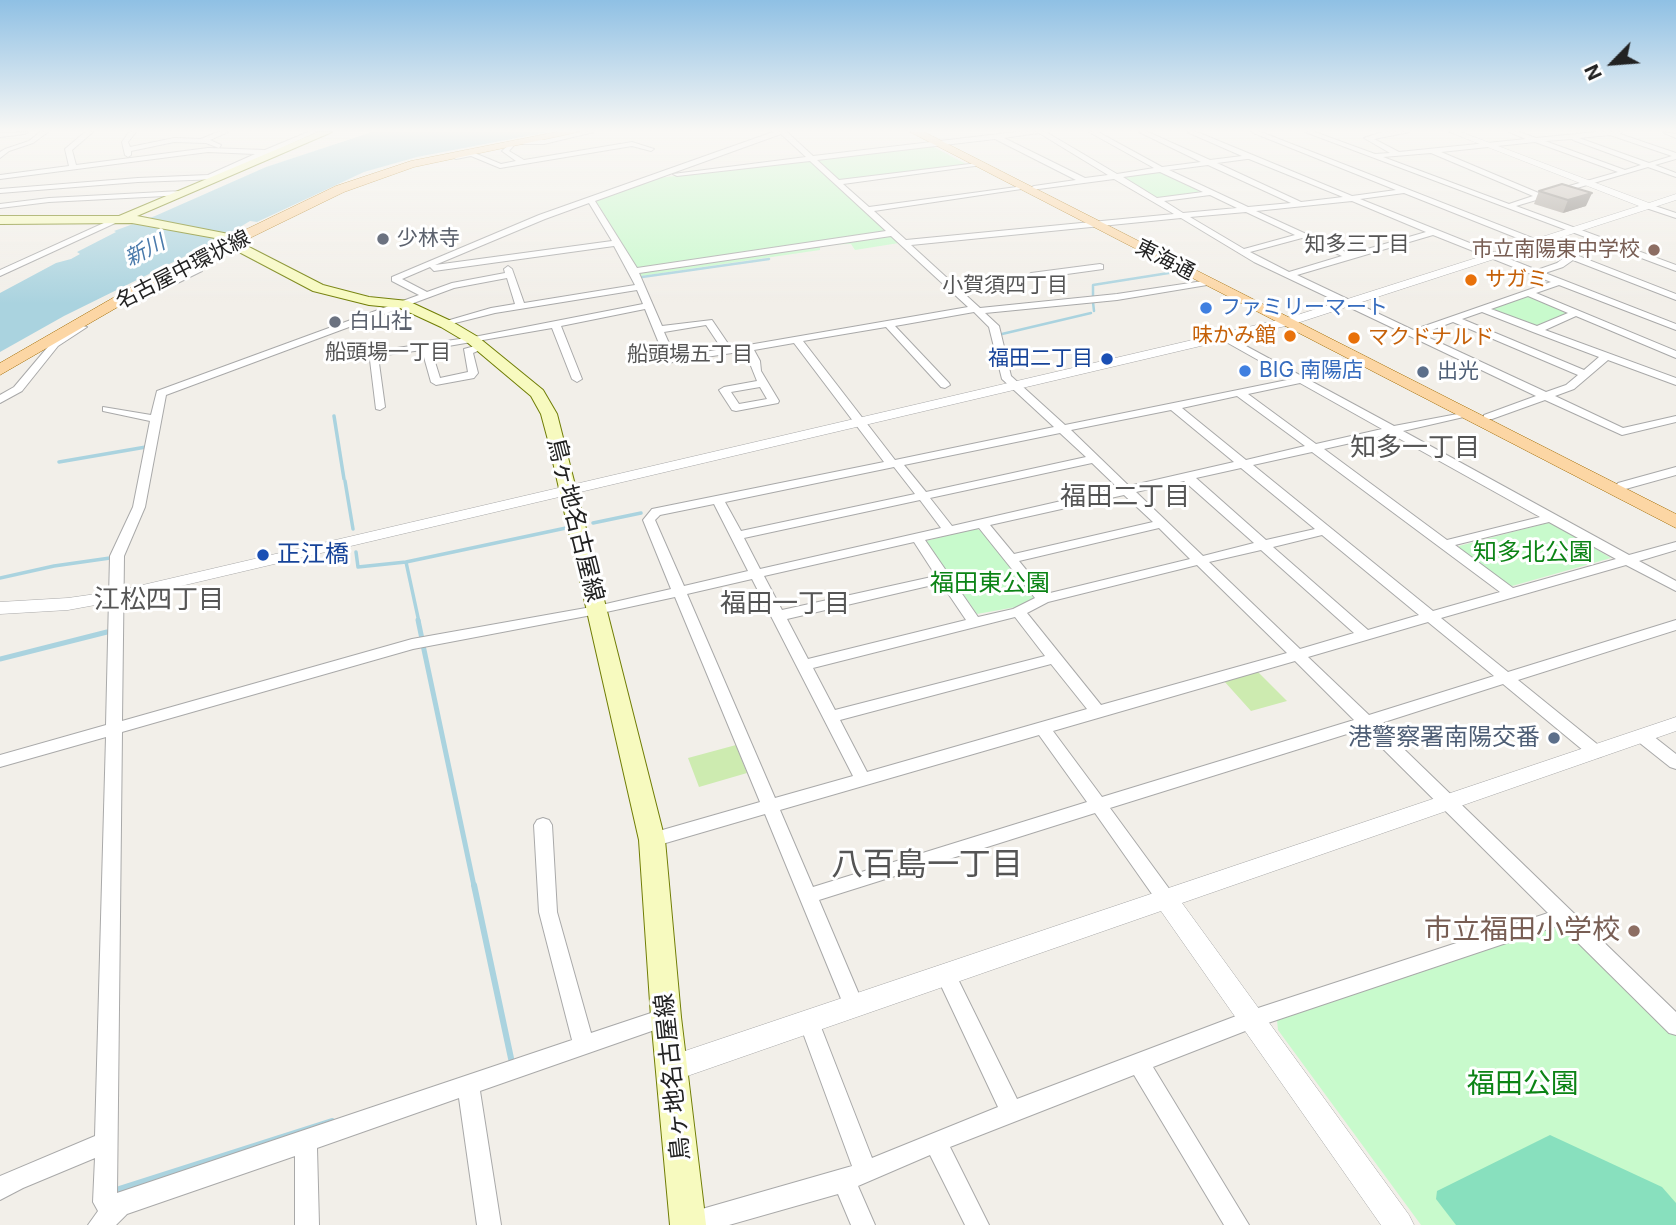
<!DOCTYPE html>
<meta charset="utf-8">
<style>
body{margin:0}
#map{position:relative;width:1676px;height:1225px;overflow:hidden;background:#f2efe9;font-family:Inter,sans-serif}
canvas{display:block}
.north{position:absolute;left:1578px;top:28px;width:70px;height:70px;-webkit-text-stroke:5px #fff;paint-order:stroke;rotate:245deg;font-size:19px;font-weight:700;line-height:28px;text-align:center;color:#222}
.north::after{content:'';display:block;margin:auto;width:24px;height:32px;background:#222;clip-path:polygon(50% 0,100% 100%,50% 72%,0 100%)}
</style>
<div id="map">
<canvas width="1676" height="1225"></canvas>
<div class="north">N</div>
</div>
<script>
const ctx = document.querySelector('canvas').getContext('2d');
ctx.lineJoin = 'round';
function paint(path, color) { ctx.fillStyle = color; ctx.fill(path, 'evenodd'); }
const toPath = rows => new Path2D(rows.map(r => 'M' + r).join(''));
function trace(path, color, width, dash) { ctx.strokeStyle = color; ctx.lineWidth = width; ctx.lineCap = dash ? 'butt' : 'round'; ctx.setLineDash(dash || []); ctx.stroke(path); }
function drawText(font, color, halo, rows, align = 'center') {
  ctx.font = font + ' Inter,"Noto Sans JP",sans-serif'; ctx.lineWidth = 6; ctx.setLineDash([]); ctx.textBaseline = 'middle'; ctx.strokeStyle = halo; ctx.fillStyle = color; for (const [text, x, y, turn = 0] of rows) {
    ctx.save(); ctx.translate(x, y); ctx.rotate((+turn || 0) * Math.PI / 180); ctx.textAlign = isNaN(turn) ? turn : align; if (halo) ctx.strokeText(text, 0, 0); ctx.fillText(text, 0, 0); ctx.restore();
  }
}
paint(toPath([
 [1258,672,1287,701,1251,711,1224,681],
 [736,745,747,773,699,787,688,758]
]), '#cdebb0');
paint(toPath([
 [932,146,968,165,840,181,899,243,855,250,851,244,820,245,820,250,641,276,595,199,658,178],
 [1158,171,1162,172,1204,191,1157,198,1122,177],
 [1528,296,1532,297,1568,314,1537,327,1492,311,1492,309],
 [1547,523,1553,524,1611,558,1512,586,1505,584,1459,549,1459,546],
 [975,528,981,531,1034,596,1033,600,1016,607,977,614,926,541],
 [1557,925,1568,928,1676,1033,1676,1225,1421,1225,1278,1030,1277,1020]
]), '#c8facc');
paint(toPath([
 [1550,1135,1662,1187,1676,1203,1676,1225,1456,1225,1436,1199,1437,1191]
]), '#88e0be');
paint(toPath([
 [372,132,548,132,417,157,364,172,257,222,250,221,222,238,64,316,0,352,0,293,56,263,71,259,80,254,77,252,116,232,114,231,155,216,266,167]
]), '#aad3df');
trace(toPath([
 [642,277,769,259],
 [1093,296,1093,285,1175,272],
 [1093,302,1094,311],
 [1002,334,1091,313]
]), '#aad3df', 2.5);
trace(toPath([
 [334,416,344,479],
 [59,462,146,447],
 [345,481,353,529],
 [593,523,641,513],
 [356,552,358,567,406,562,566,528],
 [406,562,419,622],
 [0,578,54,566,110,558]
]), '#aad3df', 3.5);
trace(toPath([
 [418,620,422,639],
 [423,645,474,886],
 [0,659,107,632]
]), '#aad3df', 5);
trace(toPath([
 [474,885,512,1063,510,1064],
 [119,1189,332,1121]
]), '#aad3df', 6);
const minor = toPath([
 [28,132,25,134,0,137,0,133,28,132],
 [40,132,48,132,33,143,9,151,0,158,0,152,5,149,29,141,40,132],
 [85,132,93,132,72,150,76,165,208,148,265,150,308,132,317,132,275,151,278,152,278,154,265,155,220,175,223,177,219,179,138,182,0,193,0,189,138,178,208,175,255,154,208,152,0,179,0,175,69,166,65,149,85,132],
 [129,132,136,132,128,142,130,147,174,138,201,139,218,132,228,132,210,140,221,145,219,148,206,143,174,142,131,151,131,155,128,157,125,155,122,142,129,132],
 [580,132,594,132,544,144,522,144,519,142,522,140,544,140,580,132],
 [773,132,787,132,813,156,1016,132,1046,132,1117,174,1154,168,1089,132,1098,132,1162,167,1201,162,1139,132,1148,132,1210,160,1242,156,1187,132,1197,132,1352,196,1396,190,1251,132,1261,132,1676,294,1676,300,1573,260,1563,267,1545,273,1676,324,1676,330,1559,285,1536,293,1676,351,1676,358,1576,316,1545,330,1676,378,1676,385,1608,360,1574,389,1555,396,1623,428,1676,416,1676,422,1622,435,1545,400,1492,419,1484,419,1484,415,1536,396,1254,262,1181,218,911,245,980,308,1117,294,1210,280,1210,284,1207,285,1117,300,985,313,999,326,1011,376,1065,425,1292,379,1219,338,1219,334,1222,333,1394,426,1468,412,1468,416,1403,431,1629,555,1676,542,1676,550,1639,561,1676,581,1676,591,1626,565,1441,618,1508,672,1676,620,1676,630,1518,680,1602,748,1604,752,1602,756,1596,758,1590,756,1503,684,1378,724,1676,1012,1676,1035,1669,1033,1560,925,1253,1028,1153,1067,1249,1225,1224,1225,1134,1075,950,1147,989,1225,965,1225,930,1155,858,1186,875,1225,851,1225,838,1194,729,1225,676,1225,680,1217,688,1213,852,1166,799,1022,802,1015,809,1013,816,1015,819,1022,872,1158,998,1107,936,975,939,969,946,966,953,969,1017,1099,1252,1010,1548,913,1363,729,1110,808,1173,894,1175,899,1173,904,1166,907,1159,904,1095,813,819,900,864,1006,861,1013,854,1015,847,1013,844,1006,765,814,652,847,646,845,643,840,646,835,652,833,760,802,675,597,597,614,413,649,122,732,117,1193,572,1040,539,912,534,825,537,820,543,818,549,820,552,825,557,912,591,1033,666,1008,673,1010,676,1017,673,1024,666,1026,480,1091,501,1225,477,1225,459,1098,317,1148,319,1225,295,1225,295,1156,127,1214,116,1225,88,1225,98,1211,93,1202,95,1158,23,1188,0,1200,0,1176,95,1136,106,737,0,767,0,755,106,725,110,556,133,507,150,421,103,411,103,407,151,415,157,391,419,295,392,281,392,277,539,215,773,132],
 [1038,133,1039,133,1108,175,1085,178,1004,138,1038,133],
 [781,134,806,157,673,174,677,176,810,161,886,231,637,268,595,201,781,134],
 [995,139,1076,180,1034,186,1030,188,1031,190,1114,179,1174,214,906,240,874,211,1028,188,1024,186,869,207,843,184,982,165,978,163,839,180,817,160,995,139],
 [1247,159,1249,159,1343,197,1301,202,1217,163,1247,159],
 [1208,165,1291,203,1248,207,1169,170,1208,165],
 [1160,172,1203,192,1157,198,1123,177,1160,172],
 [1404,193,1565,257,1557,263,1537,270,1360,199,1404,193],
 [1210,195,1237,208,1183,213,1164,201,1210,195],
 [1352,201,1426,232,1350,254,1256,211,1352,201],
 [589,203,612,241,435,265,545,219,589,203],
 [1246,212,1295,235,1244,249,1190,217,1246,212],
 [1433,235,1551,282,1413,330,1297,275,1433,235],
 [891,236,968,307,731,348,712,320,662,326,639,273,891,236],
 [1302,238,1342,256,1289,272,1250,252,1302,238],
 [614,246,635,285,524,303,512,269,508,266,504,269,505,273,452,283,427,292,402,279,430,267,434,271,614,246],
 [507,278,515,304,491,308,443,322,443,326,495,313,637,290,643,304,474,337,369,352,376,409,380,410,385,407,378,356,422,350,431,382,436,385,474,378,478,373,473,353,487,347,482,344,464,349,468,372,440,378,431,349,552,328,572,379,577,382,582,379,561,326,645,309,667,363,745,351,757,381,724,387,719,390,732,410,736,411,778,403,779,401,761,371,760,361,754,350,794,343,884,462,652,509,643,520,671,589,597,606,412,639,122,721,124,556,145,507,166,395,454,288,507,278],
 [1528,296,1568,313,1537,326,1491,309,1528,296],
 [974,312,989,327,1002,379,1054,427,895,460,803,341,886,327,941,387,945,388,950,385,949,383,895,326,974,312],
 [1482,312,1533,332,1599,357,1584,370,1462,319,1482,312],
 [1453,322,1578,375,1566,385,1546,392,1421,334,1453,322],
 [706,325,722,349,675,357,664,332,706,325],
 [1300,383,1382,429,1316,444,1248,394,1300,383],
 [760,387,767,399,739,404,731,392,760,387],
 [1237,396,1305,446,1246,460,1182,408,1237,396],
 [1171,410,1234,462,1129,486,1071,430,1171,410],
 [1060,433,1086,457,926,492,904,465,1060,433],
 [1391,434,1540,517,1447,540,1324,449,1391,434],
 [1312,452,1500,592,1433,611,1253,465,1312,452],
 [1092,463,1118,488,952,526,930,498,1092,463],
 [894,467,915,494,741,531,725,502,894,467],
 [1241,468,1315,529,1266,540,1196,478,1241,468],
 [1184,481,1254,543,1203,556,1136,492,1184,481],
 [1124,495,1153,522,1014,554,990,525,1124,495],
 [920,500,941,528,760,569,744,538,920,500],
 [714,504,748,571,684,586,655,520,660,515,714,504],
 [1549,522,1616,559,1513,588,1455,545,1549,522],
 [979,528,1035,598,1013,609,978,617,925,540,979,528],
 [1159,528,1190,559,1046,594,1019,561,1159,528],
 [1322,535,1419,615,1368,630,1273,547,1322,535],
 [914,542,936,576,782,610,764,576,914,542],
 [1261,550,1354,633,1300,649,1209,562,1261,550],
 [1197,565,1287,653,1101,705,1027,613,1048,602,1197,565],
 [752,579,796,665,853,776,775,798,687,594,752,579],
 [941,583,966,620,808,659,787,619,941,583],
 [1015,617,1045,656,835,710,813,668,1015,617],
 [1428,622,1494,676,1369,715,1308,657,1428,622],
 [1295,661,1354,720,1102,797,1053,731,1295,661],
 [1051,664,1087,709,867,772,840,720,1051,664],
 [1039,735,1087,802,813,887,780,810,1039,735],
 [1305,132,1315,132,1375,154,1390,153,1364,138,1382,132,1410,132,1374,139,1399,152,1526,139,1509,132,1519,132,1536,138,1596,132,1622,132,1620,134,1676,153,1676,159,1655,165,1676,173,1676,177,1648,167,1516,206,1676,265,1676,271,1305,132],
 [1610,135,1672,156,1649,163,1579,138,1610,135],
 [1572,139,1573,140,1641,165,1625,170,1545,141,1572,139],
 [1535,142,1618,172,1541,194,1441,152,1535,142],
 [1431,153,1533,196,1509,204,1383,157,1431,153],
 [1663,132,1676,134,1676,138,1664,133,1663,132],
 [512,142,515,144,509,151,524,160,632,142,654,149,651,151,632,146,500,168,471,156,456,159,452,157,472,152,501,164,516,161,502,151,512,142],
 [181,191,184,191,184,195,49,202,0,208,0,204,49,198,181,191],
 [1649,204,1676,213,1676,218,1646,208,1646,204,1649,204],
 [117,217,124,219,0,276,0,270,117,217],
 [180,264,202,271,139,302,125,302,120,299,125,296,135,297,189,272,177,269,176,267,180,264],
 [1100,264,1103,265,1103,269,1031,279,1027,276,1031,273,1100,264],
 [79,325,87,327,58,346,22,391,0,403,0,395,14,387,52,342,79,325],
 [1676,467,1676,475,1622,490,1616,486,1618,483,1676,467],
 [1642,730,1648,732,1676,754,1676,769,1670,767,1636,740,1634,736,1636,732,1642,730]
]);
const tertiary = toPath([
 [1449,132,1461,132,1649,203,1676,194,1676,200,1294,324,117,601,68,610,0,614,0,602,68,598,117,591,1291,317,1639,206,1449,132],
 [1676,717,1676,731,1182,903,1409,1215,1414,1225,1381,1225,1161,911,673,1081,664,1077,660,1068,664,1059,673,1055,1676,717]
]);
const secondary = toPath([
 [318,132,332,132,137,216,239,236,247,246,323,285,369,297,408,301,451,321,478,337,543,390,557,414,665,840,681,1017,706,1225,670,1225,651,1017,639,840,548,440,541,414,531,396,468,343,441,327,400,308,369,305,313,291,239,252,226,240,132,223,0,224,0,216,119,216,318,132]
]);
const primary = toPath([
 [556,132,579,132,414,167,344,192,168,278,0,375,0,363,158,272,336,186,411,161,556,132],
 [910,132,924,132,1676,514,1676,528,910,132]
]);
trace(minor, '#a9a9a9', 2);
trace(tertiary, '#a9a9a9', 1);
trace(secondary, '#707d05', 2);
trace(primary, '#a06b00', 1);
paint(minor, '#fff');
paint(tertiary, '#fff');
paint(secondary, '#f7fabf');
paint(primary, '#fcd6a4');
paint(toPath([
 [1539,191,1586,206,1563,213,1534,204]
]), '#aba49e');
paint(toPath([
 [1592,193,1586,206,1563,213,1568,200]
]), '#8b8681');
const building = toPath([
 [1562,184,1592,193,1568,200,1539,191,1562,184]
]);
paint(building, '#c7bfb8');
trace(building, '#8b8681', 2);
const sky = ctx.createLinearGradient(0, 0, 0, 304);
sky.addColorStop(0, '#8fc0e4');
sky.addColorStop(0.43, '#f9f8f5');
sky.addColorStop(1, '#f9f8f500');
ctx.fillStyle = sky;
ctx.fillRect(0, 0, 1676, 304);
for (const [x, y, r, color] of [
 [383,239,7,"#6b7280"],
 [1654,250,7,"#8d6e63"],
 [1471,280,7,"#e8710a"],
 [1206,308,7,"#3f7fe0"],
 [335,322,7,"#6b7280"],
 [1290,336,7,"#e8710a"],
 [1354,338,7,"#e8710a"],
 [1107,359,7,"#1a4fb4"],
 [1245,371,7,"#3f7fe0"],
 [1423,372,7,"#5c6f8a"],
 [263,555,7,"#1a4fb4"],
 [1554,738,7,"#5c6f8a"],
 [1634,931,7,"#8d6e63"]
]) { const dot = new Path2D(); dot.arc(x, y, r, 0, 2 * Math.PI); ctx.fillStyle = color; ctx.fill(dot); trace(dot, '#fff', 2.5); }
drawText('21px', '#5b616d', '#fff', [
 ["少林寺",397,239],
 ["白山社",349,322]
], 'left');
drawText('21px', '#555', '#fff', [
 ["知多三丁目",1357,245],
 ["小賀須四丁目",1005,286],
 ["船頭場一丁目",388,353],
 ["船頭場五丁目",690,355]
]);
drawText('21px', '#785e54', '#fff', [
 ["市立南陽東中学校",1640,250]
], 'right');
drawText('italic 21px', '#4a7aab', '#fff', [
 ["新川",145,251,-27]
]);
drawText('21px', '#222', '#fff', [
 ["東海通",1165,260,27],
 ["名古屋中環状線",183,270,-27]
]);
drawText('21px', '#c56008', '#fff', [
 ["サガミ",1485,280],
 ["味かみ館",1276,336,"right"],
 ["マクドナルド",1368,338]
], 'left');
drawText('21px', '#366cbe', '#fff', [
 ["ファミリーマート",1220,308],
 ["BIG 南陽店",1259,371]
], 'left');
drawText('21px', '#164399', '#fff', [
 ["福田二丁目",1093,359]
], 'right');
drawText('21px', '#4e5e75', '#fff', [
 ["出光",1437,372]
], 'left');
drawText('24px', '#222', '#fff', [
 ["鳥ヶ地名古屋線",575,520,76],
 ["鳥ヶ地名古屋線",673,1077,-96]
]);
drawText('24px', '#0c8416', '#fff', [
 ["知多北公園",1533,553],
 ["福田東公園",990,584]
]);
drawText('24px', '#164399', '#fff', [
 ["正江橋",277,555]
], 'left');
drawText('24px', '#4e5e75', '#fff', [
 ["港警察署南陽交番",1540,738]
], 'right');
drawText('26px', '#555', '#fff', [
 ["知多一丁目",1415,448],
 ["福田二丁目",1125,497],
 ["江松四丁目",159,600],
 ["福田一丁目",785,604]
]);
drawText('28px', '#785e54', '#fff', [
 ["市立福田小学校",1620,931]
], 'right');
drawText('28px', '#0c8416', '#fff', [
 ["福田公園",1523,1085]
]);
drawText('32px', '#555', '#fff', [
 ["八百島一丁目",927,865]
]);
</script>
